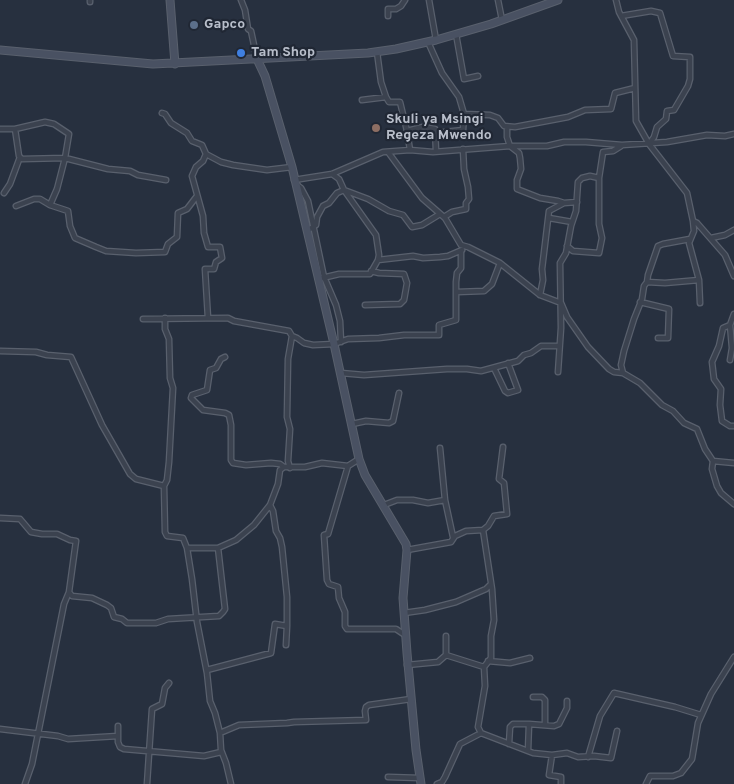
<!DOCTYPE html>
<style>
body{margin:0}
canvas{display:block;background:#27303f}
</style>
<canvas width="734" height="784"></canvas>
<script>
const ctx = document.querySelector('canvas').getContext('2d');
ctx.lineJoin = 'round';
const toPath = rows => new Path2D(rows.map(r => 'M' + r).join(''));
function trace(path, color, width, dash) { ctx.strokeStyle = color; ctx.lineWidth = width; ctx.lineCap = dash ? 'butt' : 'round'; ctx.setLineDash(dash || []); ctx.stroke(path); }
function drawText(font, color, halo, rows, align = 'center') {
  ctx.font = font + ' Overpass,sans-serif'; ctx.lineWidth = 4.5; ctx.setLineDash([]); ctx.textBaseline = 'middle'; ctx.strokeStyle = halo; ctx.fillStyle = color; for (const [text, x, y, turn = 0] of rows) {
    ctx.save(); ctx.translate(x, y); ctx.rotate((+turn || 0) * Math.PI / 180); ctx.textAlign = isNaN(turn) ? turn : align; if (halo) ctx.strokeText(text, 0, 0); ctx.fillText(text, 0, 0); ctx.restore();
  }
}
const street = toPath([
 [90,0,90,2],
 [241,0,245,10,248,29,251,31,257,59],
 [429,0,436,40],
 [498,0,502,20],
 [616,0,619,12,634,40,636,121,649,144,687,193,693,221,697,223,725,255,734,276],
 [388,16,388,9,396,9,401,6,405,0],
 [621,16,651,11,660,13,673,56,690,57,690,79,688,86,674,110,667,111,666,119,657,127,654,137,649,144],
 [456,34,464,79,478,76],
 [428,42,442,73,459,97,464,114],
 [386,97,389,102,400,102,407,131,423,127,435,129,436,151],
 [362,100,386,97,381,82,377,52],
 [162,113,165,114,171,123,187,133,192,141,202,145,206,154,203,161,196,167,192,176,203,216,204,233,208,247,220,247,222,258,216,262,214,269,205,269,208,318],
 [507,127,507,137,510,146,519,153,520,158,521,169,517,180,517,189,540,198,558,201,564,203],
 [0,129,15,129,45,122,54,124,69,134,65,158,57,189,50,205,68,211,70,226,75,238,96,247,106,251,136,253,165,252,168,244,177,237,178,213,187,209,197,196],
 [15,129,19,156,22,159,65,158,108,169,130,171,138,175,166,180],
 [407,131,410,150],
 [435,133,463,130,464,114,490,115,498,118,504,126,515,127,568,117,585,110,611,109,615,93,635,88],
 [388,152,422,198,445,218,461,245,468,247,500,263,540,295,561,303,567,317,588,347,609,369,614,372,623,373,640,383,662,405,673,411,684,423,697,429,705,449,713,461,734,463],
 [206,154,221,162,233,165,267,170,292,167],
 [294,180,332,174,383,152,410,150,433,152,510,146,547,146,564,142,586,142,622,145,667,142,707,135,725,136,734,134],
 [297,185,301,188,308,201,324,277,336,305,340,321,341,342],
 [4,193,10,184,20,157],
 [16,206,34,199,40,199,50,205],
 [444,217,452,212,466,209,466,203,469,199,468,187,464,169,463,149],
 [549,218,572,222],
 [307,231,316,225,317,217,323,206,329,203,337,193,344,190,368,199,389,211,403,215,412,227,422,225,440,214],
 [711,238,725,235,734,230],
 [567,246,573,251,599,253,602,238,599,224,599,178],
 [378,260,413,256,423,258,440,257,448,256,462,250],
 [318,279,339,274,370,274,378,260,379,255,376,235,344,190,339,179,332,174],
 [699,280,700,303],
 [647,282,648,275,658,246,663,244,690,239],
 [457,292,484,291,492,284,500,263],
 [540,295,543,280,542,269,549,211,564,203,577,202],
 [640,302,669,309,668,338,658,338],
 [365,305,400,304,404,300,407,283,404,274,379,273,371,271],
 [143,319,228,318,234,321,289,331,292,336,297,338,304,343,313,345,334,344,348,339,379,338,404,335,439,335,439,325,456,320,456,282,457,273,461,268,461,251],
 [730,325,723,328,719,346,712,362,714,379,721,389,720,405,722,421,730,426,734,426],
 [0,351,36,352,47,355,71,357,102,425,130,474,136,479,164,486,165,532,167,536,183,538,187,548,192,579,197,622,207,673,210,701,215,713,220,733,221,750,226,763,231,784],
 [225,357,221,359,216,368,210,370,207,390,192,395,191,398,203,410,225,413,229,415,231,425,231,460,233,463,246,465,271,463,280,464,284,467],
 [730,360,732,348,730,325,734,314],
 [494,368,505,391,508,393,518,390,508,363],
 [558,372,561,328,560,263,566,253,571,226,576,211,578,182,582,178,590,176,599,178,603,152,613,151,621,146],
 [341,373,364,375,447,369,467,369,481,371,518,361,524,355,531,353,541,346,559,346],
 [623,373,621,365,624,351,634,319,642,299,644,286,647,282,665,283,699,280,689,243,694,231,693,221],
 [352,424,366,421,389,423,393,421,399,393],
 [440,448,445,500,453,537],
 [713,461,712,469,717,486,721,493,734,504],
 [348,466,328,534,324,535,327,580,329,584,338,587,339,598,345,612,345,626,347,629,396,629,405,635],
 [290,468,288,461,290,429,287,417,288,359,292,336],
 [164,486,167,480,169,462,173,388,170,378,169,339,165,329,165,318],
 [384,505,397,500,413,500,428,503,445,500],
 [0,518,20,519,31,532,42,534,57,534,70,540,76,541,69,592,72,596,92,598,107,605,111,608,114,617,122,619,127,623,156,623,168,619,219,616,223,612,225,609,218,548],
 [483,530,492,589,494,620,491,636,491,658,484,667],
 [187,548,218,548,236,540,254,525,270,505,278,484,280,470,284,467,305,467,322,463,348,466,359,459],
 [407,550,451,542,455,536,466,531,483,530,488,526,494,516,507,514,504,483,499,479,503,447],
 [404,613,425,610,456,602,486,589,491,584],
 [286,645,287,626],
 [446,655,446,636],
 [488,661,510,663,530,658],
 [407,665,438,662,446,655,484,667,485,686,478,727,481,733],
 [207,670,271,653,275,624,287,626,287,597,282,547,280,538,276,531,273,511,270,505],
 [533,697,542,697,545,700,545,725],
 [118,726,118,742,120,747,124,749,204,756,221,752],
 [0,729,58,736,68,739,118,736],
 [220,733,239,725,287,723,294,722,366,720,365,711,366,707,369,705,411,699],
 [509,744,510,727,513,724,529,724],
 [528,751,529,724,554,726,559,724,567,708,567,701],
 [552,755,549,775,561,777,561,784],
 [588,757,600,716,614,693,675,707,701,715],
 [388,777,420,778],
 [25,784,32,764,64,604,69,592],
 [147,784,152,709,162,704,165,688,169,683],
 [437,784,442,782,445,777,460,744,481,733,533,753,552,755,567,753,578,757,594,756,611,758,617,731],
 [646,784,650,776,673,776,681,773,692,759,698,723,711,694,734,657]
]);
const secondary = toPath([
 [170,0,175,64],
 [0,50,153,64,368,53,396,49,436,40,491,24,558,0],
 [257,59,265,76,292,167,334,344,359,459,365,475,406,544,407,550,403,598,407,653,416,750,421,784]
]);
trace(street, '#59606d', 7);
trace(secondary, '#59606d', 9);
trace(street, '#3b424f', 4.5);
trace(secondary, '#495162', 7);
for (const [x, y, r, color] of [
 [194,25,5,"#5c6f8a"],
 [241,53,5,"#3f7fe0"],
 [376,128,5,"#8d6e63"]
]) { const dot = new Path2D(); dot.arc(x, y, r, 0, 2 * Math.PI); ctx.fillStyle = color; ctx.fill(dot); trace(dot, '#202734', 2); }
drawText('bold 14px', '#b8beca', '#202734', [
 ["Gapco",204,25],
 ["Tam Shop",251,53],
 ["Skuli ya Msingi",386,120],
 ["Regeza Mwendo",386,136]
], 'left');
</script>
